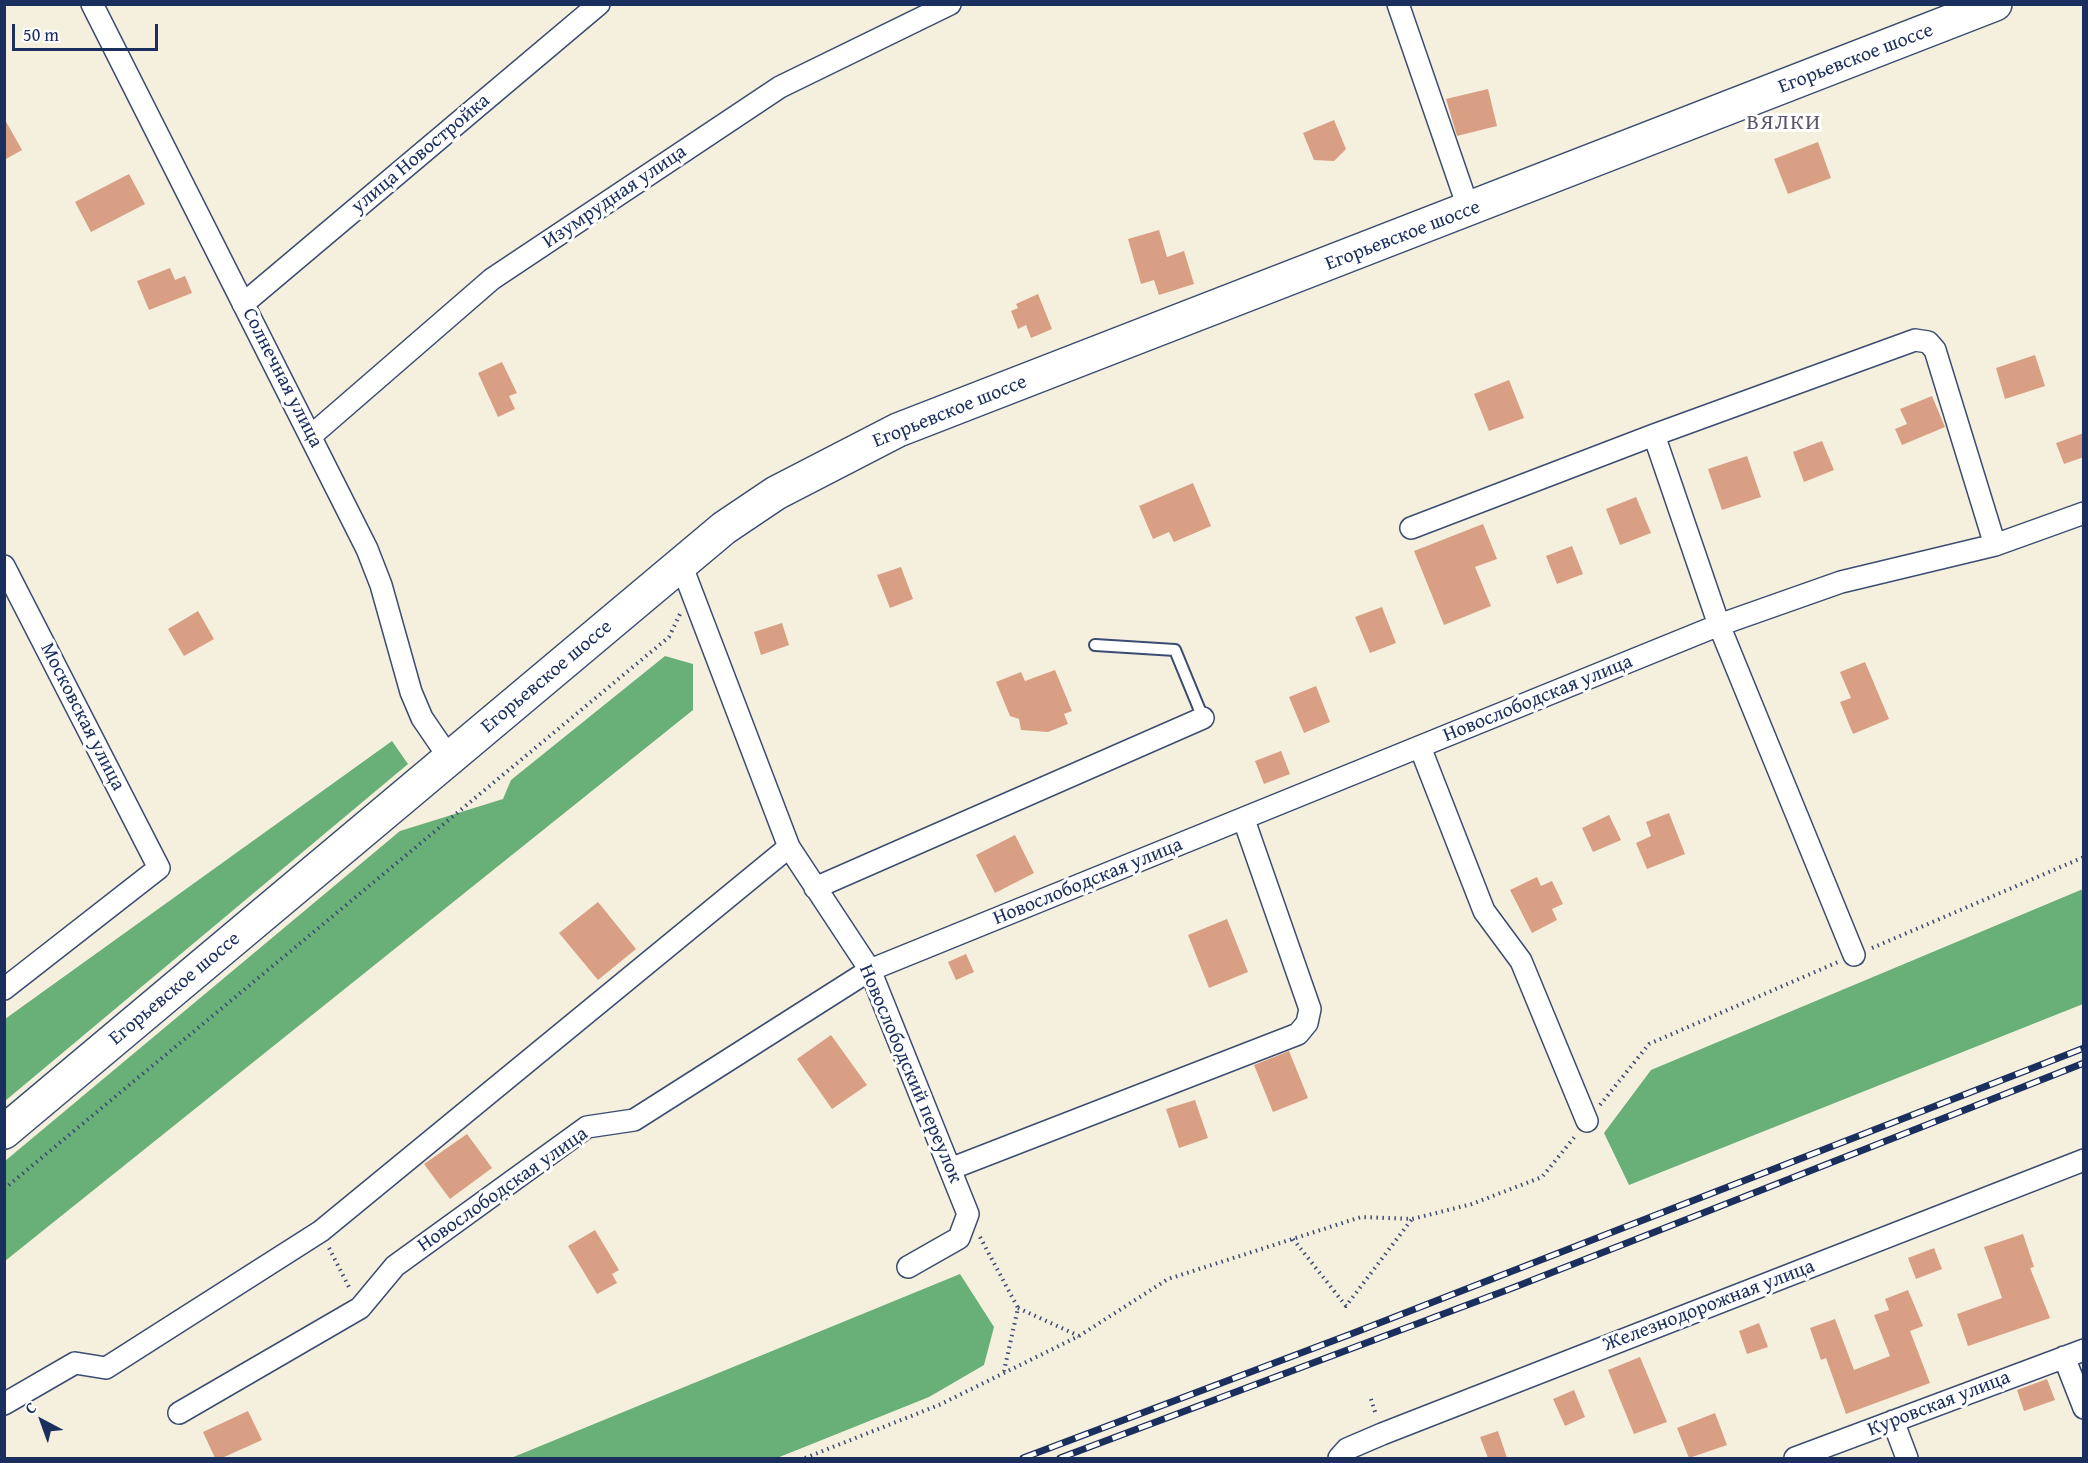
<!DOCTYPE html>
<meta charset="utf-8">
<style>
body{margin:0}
#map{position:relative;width:2088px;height:1463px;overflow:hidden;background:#f5efde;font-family:"Gentium Book Plus",serif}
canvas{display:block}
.frame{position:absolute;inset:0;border:6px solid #1b2f5e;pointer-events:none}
.north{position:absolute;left:12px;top:1391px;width:60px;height:60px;-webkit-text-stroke:4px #fff;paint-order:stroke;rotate:319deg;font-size:16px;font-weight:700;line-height:24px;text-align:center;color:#1b2f5e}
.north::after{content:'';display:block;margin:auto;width:21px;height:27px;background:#1b2f5e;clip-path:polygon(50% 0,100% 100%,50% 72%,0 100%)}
.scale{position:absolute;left:12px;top:24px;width:146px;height:27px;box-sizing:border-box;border:3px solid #1b2f5e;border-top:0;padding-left:8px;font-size:18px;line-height:21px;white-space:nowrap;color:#1b2f5e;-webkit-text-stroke:4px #fff;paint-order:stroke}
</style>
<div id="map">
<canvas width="2088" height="1463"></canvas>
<div class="frame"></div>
<div class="north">С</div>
<div class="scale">50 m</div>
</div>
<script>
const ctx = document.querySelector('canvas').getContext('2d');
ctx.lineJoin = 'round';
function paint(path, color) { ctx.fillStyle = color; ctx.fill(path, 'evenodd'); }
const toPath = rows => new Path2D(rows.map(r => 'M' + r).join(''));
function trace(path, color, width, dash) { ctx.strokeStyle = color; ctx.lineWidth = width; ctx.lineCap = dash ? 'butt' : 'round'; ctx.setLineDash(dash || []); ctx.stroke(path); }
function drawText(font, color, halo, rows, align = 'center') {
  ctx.font = font + ' "Gentium Book Plus",serif'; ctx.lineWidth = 6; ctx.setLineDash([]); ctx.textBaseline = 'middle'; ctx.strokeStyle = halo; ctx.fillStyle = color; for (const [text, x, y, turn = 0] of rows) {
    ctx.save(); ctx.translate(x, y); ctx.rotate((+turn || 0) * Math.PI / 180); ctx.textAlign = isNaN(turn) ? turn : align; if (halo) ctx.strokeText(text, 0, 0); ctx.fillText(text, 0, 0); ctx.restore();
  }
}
paint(toPath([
 [665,656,693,664,693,710,5,1261,5,1161,400,831,503,799,511,780],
 [392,741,408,764,5,1101,5,1019],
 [2083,889,2083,1004,1629,1185,1604,1133,1651,1070],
 [960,1274,994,1327,984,1365,929,1397,777,1458,511,1458]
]), '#68b077');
paint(toPath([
 [1488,89,1497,126,1457,136,1446,99],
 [4,118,22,150,4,160],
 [1334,120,1346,149,1334,161,1314,160,1303,133],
 [1818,142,1831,178,1788,194,1774,159],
 [129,174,145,204,91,232,75,202],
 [1159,230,1167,257,1184,251,1194,284,1159,295,1154,280,1141,284,1128,239],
 [170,268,175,280,185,276,192,293,149,310,137,281],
 [1038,294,1052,329,1031,338,1026,325,1018,329,1011,311,1018,308,1016,304],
 [2035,355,2045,386,2005,399,1996,368],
 [502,362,517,393,509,396,515,409,498,417,478,373],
 [1509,380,1524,418,1489,431,1474,394],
 [1932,396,1945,427,1902,445,1895,429,1907,424,1900,409],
 [2084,433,2084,457,2064,464,2056,443],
 [1822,441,1834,470,1804,482,1793,452],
 [1747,456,1761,497,1722,510,1708,469],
 [1193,483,1211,526,1174,542,1169,532,1153,539,1139,506],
 [1636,497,1651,533,1620,545,1606,509],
 [1483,524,1497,559,1475,567,1491,606,1444,625,1414,551],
 [1572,546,1583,574,1557,584,1546,556],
 [901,567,913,599,890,608,877,575],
 [1382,607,1396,643,1370,653,1355,617],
 [198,611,214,639,184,656,168,629],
 [782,623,789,645,761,655,754,632],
 [1865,662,1889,719,1853,734,1840,702,1851,698,1840,672],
 [1055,670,1072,711,1064,714,1068,724,1048,732,1021,730,1019,719,1010,716,996,682,1021,672,1025,681],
 [1316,686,1330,722,1304,733,1289,697],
 [1281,751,1290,774,1264,784,1255,761],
 [1669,813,1685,854,1647,869,1636,843,1651,836,1646,822],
 [1609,815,1621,840,1593,852,1582,828],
 [1015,835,1034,873,995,893,976,855],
 [1537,877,1541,886,1552,881,1563,904,1552,909,1557,920,1532,933,1510,890],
 [598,902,636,949,598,980,559,933],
 [1227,919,1248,972,1209,988,1188,935],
 [966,954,974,972,956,980,948,962],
 [831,1035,867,1085,832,1109,797,1059],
 [1289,1051,1308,1098,1273,1112,1254,1065],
 [1195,1100,1208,1138,1179,1148,1166,1109],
 [467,1134,492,1168,450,1199,424,1164],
 [595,1230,619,1270,612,1274,617,1283,597,1294,568,1246],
 [2023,1234,2034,1267,2030,1268,2050,1318,1968,1346,1957,1314,2002,1298,1984,1247],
 [1934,1248,1942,1269,1916,1279,1908,1258],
 [1908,1290,1923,1326,1910,1331,1930,1383,1846,1414,1826,1358,1821,1360,1810,1328,1835,1319,1854,1370,1890,1356,1874,1315,1889,1310,1885,1299],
 [1759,1323,1768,1347,1747,1354,1739,1331],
 [1640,1357,1667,1422,1634,1434,1608,1370],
 [2047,1379,2055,1400,2024,1411,2017,1390],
 [1574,1390,1585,1417,1565,1426,1553,1399],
 [248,1411,262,1440,222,1458,215,1458,203,1432],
 [1715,1413,1727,1445,1689,1458,1677,1428],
 [1498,1431,1507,1458,1488,1458,1480,1437]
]), '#d99f84');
const lane = toPath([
 [1095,645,1175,650,1203,718]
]);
const street = toPath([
 [92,4,367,549,381,585,411,692,422,718,450,759],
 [1398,4,1469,210],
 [243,304,599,4],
 [312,435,492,279,780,87,950,4],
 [1654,435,1719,625,1854,955],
 [1411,528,1654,435,1915,340,1928,342,1935,350,1995,545],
 [681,564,789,847,870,970,968,1214,959,1238,908,1267],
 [4,566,159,868,4,989],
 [1420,747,1484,911,1521,961,1587,1121],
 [815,888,1203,718],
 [950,1169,1298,1034,1307,1023,1310,1009,1244,820],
 [2064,1357,2084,1408],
 [4,1404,75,1363,106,1368,321,1231,789,847],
 [179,1413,360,1308,395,1266,587,1127,634,1120,870,970,1719,625,1841,582,1995,545,2084,513],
 [1893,1421,1907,1458],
 [1339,1458,1347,1449,1382,1434,2084,1160],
 [1795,1458,2084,1350]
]);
const primary = toPath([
 [4,1132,724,528,776,493,898,430,1995,4]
]);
trace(lane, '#3c4c71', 14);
trace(street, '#3c4c71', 24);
trace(primary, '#3c4c71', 36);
trace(toPath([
 [1872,948,2084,857],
 [1600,1105,1649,1044,1838,962],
 [4,1189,669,637,680,614],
 [980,1237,1018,1308,1004,1371],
 [1293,1239,1346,1306,1412,1219],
 [329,1248,350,1289],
 [1018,1308,1079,1336],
 [1371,1399,1376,1415],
 [805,1458,939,1405,1079,1336,1168,1279,1361,1217,1412,1219,1472,1204,1542,1177,1577,1134]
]), '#3c4c71', 4, [1.5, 4.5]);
trace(lane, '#fff', 10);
trace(street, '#fff', 21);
trace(primary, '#fff', 33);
const rail = toPath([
 [1023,1458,1351,1334,2084,1048],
 [1060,1458,1515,1287,2084,1063]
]);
trace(rail, '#1b2f5e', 7);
trace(rail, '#fff', 4.5, [14]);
drawText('20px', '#1b2f5e', '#fff', [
 ["Егорьевское шоссе",1856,59,-21],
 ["улица Новостройка",421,154,-40],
 ["Изумрудная улица",615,197,-34],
 ["Егорьевское шоссе",1403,236,-21],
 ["Солнечная улица",282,378,63],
 ["Егорьевское шоссе",950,412,-22],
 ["Егорьевское шоссе",547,677,-40],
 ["Новослободская улица",1538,699,-22],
 ["Московская улица",82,717,63],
 ["Новослободская улица",1088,882,-22],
 ["Егорьевское шоссе",175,989,-40],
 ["Новослободский переулок",910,1074,67],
 ["Новослободская улица",503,1190,-35],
 ["Железнодорожная улица",1709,1306,-21],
 ["Куровская улица",1939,1404,-21]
]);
ctx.letterSpacing = '1.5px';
drawText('22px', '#5e566b', '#fff', [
 ["ВЯЛКИ",1784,123]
]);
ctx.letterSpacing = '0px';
</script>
